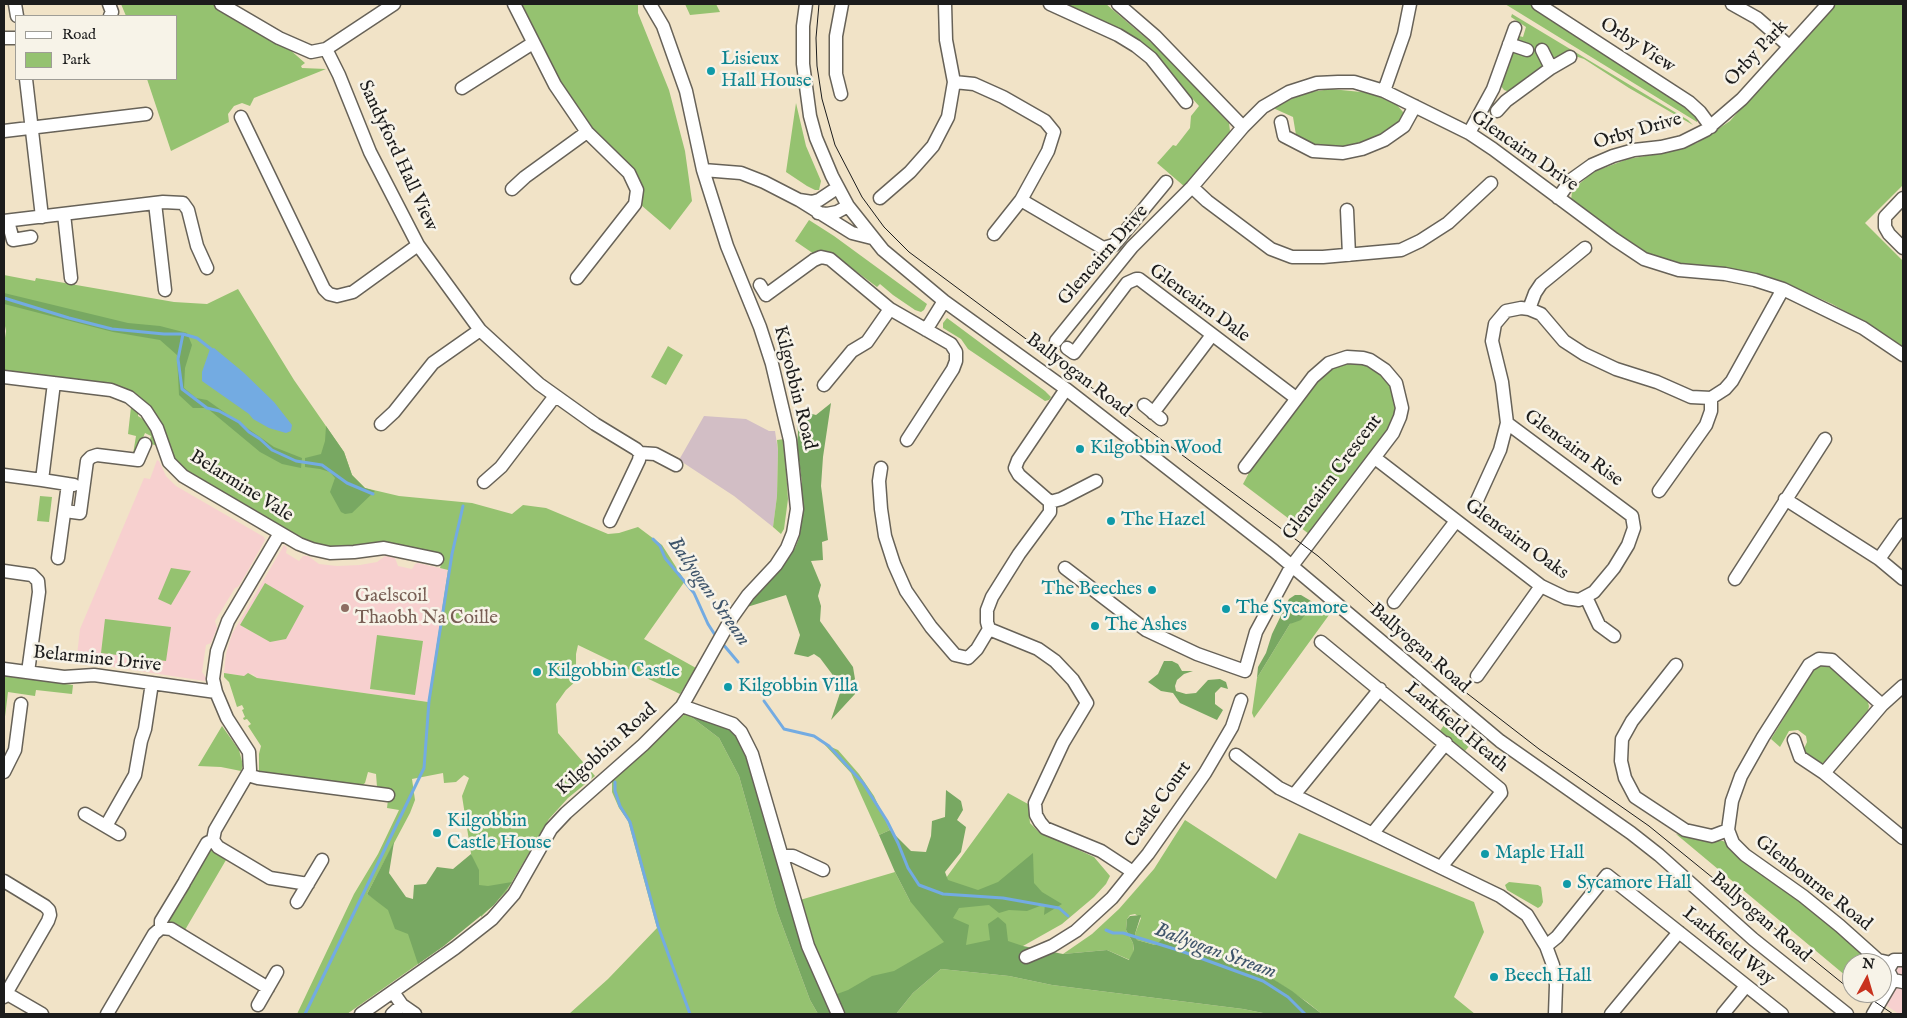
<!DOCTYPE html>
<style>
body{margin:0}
#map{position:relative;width:1907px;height:1018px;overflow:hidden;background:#f1e3c7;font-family:"IM FELL English",serif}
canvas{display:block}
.frame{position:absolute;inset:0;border:5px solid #1c1c1c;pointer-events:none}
.legend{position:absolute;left:15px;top:15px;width:162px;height:65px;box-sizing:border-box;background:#f7f3e8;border:1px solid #9f9d96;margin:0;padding:6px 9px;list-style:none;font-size:15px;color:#1c1c1c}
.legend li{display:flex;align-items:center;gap:10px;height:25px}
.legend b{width:25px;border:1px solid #9f9d96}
.north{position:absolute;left:1842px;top:953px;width:50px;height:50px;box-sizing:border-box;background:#f7f3e8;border:1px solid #9f9d96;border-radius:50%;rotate:6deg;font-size:14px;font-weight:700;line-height:20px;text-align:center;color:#1c1c1c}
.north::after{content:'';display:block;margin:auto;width:18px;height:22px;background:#c8321e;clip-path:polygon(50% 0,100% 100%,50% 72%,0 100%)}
</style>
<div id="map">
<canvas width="1907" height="1018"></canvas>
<div class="frame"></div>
<ul class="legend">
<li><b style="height:6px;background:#fff"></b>Road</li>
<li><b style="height:14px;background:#95c270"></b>Park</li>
</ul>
<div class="north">N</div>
</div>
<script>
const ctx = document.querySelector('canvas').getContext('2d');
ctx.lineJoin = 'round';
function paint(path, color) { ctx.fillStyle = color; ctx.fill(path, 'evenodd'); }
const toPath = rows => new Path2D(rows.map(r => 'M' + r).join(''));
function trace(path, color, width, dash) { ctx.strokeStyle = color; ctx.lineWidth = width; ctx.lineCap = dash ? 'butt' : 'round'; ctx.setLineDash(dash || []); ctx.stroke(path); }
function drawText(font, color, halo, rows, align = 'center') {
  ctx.font = font + ' "IM FELL English",serif'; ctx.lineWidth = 5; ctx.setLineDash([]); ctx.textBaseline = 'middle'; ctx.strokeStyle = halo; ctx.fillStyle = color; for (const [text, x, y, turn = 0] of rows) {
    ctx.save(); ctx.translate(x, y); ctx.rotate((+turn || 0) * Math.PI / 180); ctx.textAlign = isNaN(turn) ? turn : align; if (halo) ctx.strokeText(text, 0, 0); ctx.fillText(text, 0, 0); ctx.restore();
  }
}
paint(toPath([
 [157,460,159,461,166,476,176,486,264,537,265,540,246,574,238,587,235,588,215,621,217,628,211,643,206,645,202,672,206,678,205,681,93,664,76,664,80,629,144,478,150,479],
 [284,545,287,548,286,553,299,561,303,556,308,556,319,564,337,566,360,565,377,562,385,556,395,558,398,566,412,569,415,564,418,563,448,570,428,702,257,678,253,674,244,676,224,673,226,654,232,634],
 [1903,952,1903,1014,1899,1014,1875,998]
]), '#f7d0cf');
paint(toPath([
 [704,416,746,419,769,431,775,431,778,451,777,496,773,527,734,496,679,460]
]), '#d2bec5');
paint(toPath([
 [121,4,215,4,288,48,305,63,301,66,302,68,326,69,254,98,250,106,242,103,234,106,228,114,229,122,171,151,147,79,176,79,176,16,126,16],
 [522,4,638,4,638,13,669,90,685,151,692,201,670,230,641,205,643,191,637,173,586,122,564,89],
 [685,4,716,4,720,12,690,15],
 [1057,4,1106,4,1161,51,1229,123,1230,131,1228,136,1185,187,1157,163,1173,145,1176,146,1190,128,1191,116,1199,106,1156,58],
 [1505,4,1532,4,1690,106,1697,115,1697,122],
 [1835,4,1903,4,1903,185,1865,223,1903,261,1903,349,1870,325,1832,304,1792,286,1758,276,1681,264,1645,254,1571,200,1572,192,1577,186,1593,172,1628,159,1663,153,1697,143,1730,121],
 [1512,14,1688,120,1693,125,1629,88,1584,59,1569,54,1556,58,1551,56,1542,67,1510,92,1504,90,1498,82,1518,41,1516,39,1516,35,1523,37,1526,27,1511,17],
 [1331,89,1371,93,1397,105,1403,112,1403,120,1380,138,1352,149,1315,146,1296,135,1293,117,1273,108,1304,93],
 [796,103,806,146,821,181,819,190,815,190,807,186,786,172],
 [809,220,834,236,927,304,924,310,921,312,915,310,893,295,880,284,877,287,833,254,814,254,795,241],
 [4,275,35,281,36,278,174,302,207,304,238,289,294,380,344,452,352,475,365,488,399,496,472,503,512,514,523,505,546,508,608,534,619,533,638,527,662,545,685,581,644,639,696,668,680,694,578,645,576,654,576,681,566,690,556,704,558,733,595,776,568,798,549,819,506,892,481,917,462,796,469,778,464,775,456,782,444,783,443,773,412,779,415,800,410,813,367,894,445,945,347,1014,297,1014,354,894,378,854,399,810,387,808,389,791,377,787,376,774,368,772,365,783,361,786,259,773,259,754,261,746,248,726,251,724,247,719,244,720,243,718,245,717,242,710,244,709,242,705,237,707,229,682,224,677,224,673,244,676,248,673,257,678,428,702,448,570,440,568,443,556,394,545,379,543,344,548,332,548,304,541,178,466,135,396,4,372,4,345,6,331,4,321],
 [947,318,1045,391,1051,397,1049,400,1045,401,968,349,961,339,943,328,943,323],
 [668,346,683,355,666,385,651,377],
 [1351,363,1367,365,1381,373,1392,387,1396,405,1396,413,1388,431,1309,534,1243,484,1252,467,1318,380,1333,367],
 [131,407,138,413,138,416,144,420,151,430,157,446,149,443,151,436,145,433,138,450,133,454,136,436,128,434],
 [784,439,788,499,784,529,781,534,773,527,777,496,778,451,777,440],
 [40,496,52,497,49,522,37,521],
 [171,568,191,571,171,605,158,599],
 [265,583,304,606,286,639,270,642,240,625],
 [1311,601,1329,615,1254,718,1252,713,1257,678,1290,624,1308,611],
 [105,619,171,627,166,661,101,653],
 [377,635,423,641,415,695,370,689],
 [1820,664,1830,666,1866,696,1869,706,1868,711,1827,760,1821,764,1804,754,1803,751,1807,742,1806,736,1798,730,1789,731,1780,747,1771,739,1815,667],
 [4,676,73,685,72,694,36,690,35,696,8,692,4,725],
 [686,713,719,738,739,776,777,911,810,1000,818,1014,569,1014,608,979,657,928,628,821,619,808,612,792,612,780],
 [1444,725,1470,745,1465,751,1440,731],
 [222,726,239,750,243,765,241,771,221,767,198,766],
 [824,744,838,750,859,774,874,796,890,830,879,835,851,773],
 [1008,793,1028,804,1030,823,1039,832,1094,857,1110,876,1106,884,1094,897,1062,924,1023,946,966,946,838,1007,815,949,800,900,895,872,910,901,938,889],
 [1185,820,1276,879,1299,833,1437,887,1474,902,1484,932,1454,997,1475,1014,1322,1014,1307,1002,1262,972,1218,952,1162,939,1155,945,1137,940,1135,934,1141,918,1135,914,1130,915,1127,919,1126,930,1133,943,1134,951,1130,960,1107,950,1063,954,1092,934,1119,909,1154,869],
 [1676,834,1700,840,1723,841,1727,843,1791,892,1875,963,1852,963,1852,981],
 [210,849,226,860,185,930,168,921,181,902,186,894,185,891,192,878,195,878],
 [1509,882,1538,885,1541,887,1543,902,1541,906,1538,908,1507,890,1505,885],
 [941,969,1009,976,1052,985,1243,1009,1268,1014,896,1014,913,993]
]), '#95c270');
paint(toPath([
 [4,293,128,323,160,326,187,333,192,345,185,368,184,388,196,398,207,400,274,447,302,458,301,468,282,464,260,452,207,408,193,408,179,395,177,355,160,340,113,332,4,304],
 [831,403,823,457,821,486,828,540,822,542,823,560,811,561,821,585,818,596,821,606,820,621,853,667,855,679,852,685,855,694,831,720,840,693,844,690,820,658,814,654,808,657,794,654,800,635,786,595,747,607,795,548,799,538,801,525,802,483,797,446,798,432,796,417,797,410,816,415],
 [326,426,344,452,352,475,365,488,375,491,352,513,345,514,341,512,330,492,335,478,330,472,320,469,305,467,305,458,321,454,325,441],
 [1295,595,1301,595,1311,601,1308,611,1301,620,1290,624,1257,678,1258,667,1266,653,1272,634,1289,599],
 [1164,661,1172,661,1178,664,1182,671,1193,671,1184,674,1177,680,1175,686,1176,691,1186,694,1196,693,1208,680,1220,679,1226,682,1228,689,1221,687,1215,693,1215,704,1223,710,1217,720,1180,703,1173,693,1161,691,1148,682,1158,674],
 [686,713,734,727,742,739,826,998,848,990,872,976,894,971,944,942,910,901,895,872,879,835,890,830,911,851,926,852,931,836,932,821,945,817,946,790,961,801,963,810,957,820,966,827,961,852,945,872,948,880,978,890,998,882,1033,853,1034,883,1042,892,1062,904,1044,915,1045,904,1027,911,1009,910,999,913,989,905,959,908,953,918,969,925,966,945,990,940,988,924,998,917,1006,924,1008,941,1023,946,1063,954,1107,950,1129,960,1134,950,1133,943,1126,930,1127,919,1130,916,1141,915,1135,934,1137,940,1155,945,1169,933,1218,952,1262,972,1292,991,1322,1014,1268,1014,1243,1009,1052,985,1009,976,941,969,913,993,896,1014,818,1014,810,1000,777,911,739,776,719,738],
 [394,842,389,873,406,897,413,899,414,885,426,884,437,867,453,869,471,854,479,870,479,885,488,886,512,882,494,905,445,945,418,964,408,934,395,929,388,910,367,894]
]), '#78a862');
paint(toPath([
 [214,348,243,372,274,402,292,425,291,431,286,433,269,428,253,419,249,414,202,381,202,372,210,349]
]), '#73abe2');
trace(toPath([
 [4,298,69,318,112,329,164,334,183,334,197,338,211,349],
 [183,334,178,359,182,389,207,408,219,411,239,422,249,432,260,439,272,450,296,461,322,465,347,483,373,494],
 [653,539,660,546,665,558,694,593,708,624,717,638],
 [722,643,738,662],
 [764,701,784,729,814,736,829,746,863,783,887,821,898,843,908,868,919,885,943,894,1003,898,1059,908,1068,916],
 [615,782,615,791,620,806,630,822,658,926,690,1014],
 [1106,930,1113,933,1123,933,1181,951,1263,981,1288,997,1305,1014],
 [305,1014,424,768,429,701,452,554,463,506]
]), '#73abe2', 3);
const minor = toPath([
 [15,4,17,16],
 [109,4,112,12,110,16],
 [221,4,279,38,311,52,326,49,394,4],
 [514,4,555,85,587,132,629,173,637,190,635,204,577,278],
 [806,4,803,26,803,64,810,116,816,138,832,176,848,206,883,250,944,301,1066,389,1274,551,1500,741,1631,833,1659,855,1753,939,1847,1014],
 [1050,4,1118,35,1136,46,1151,58,1186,102],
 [1118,4,1155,36,1243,127],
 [1538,4,1689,102,1700,112,1711,127],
 [1732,4,1757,18,1789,46],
 [4,38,16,38],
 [1509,44,1527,50],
 [326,49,339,75,370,152,418,245,480,330,539,384,595,424,636,449,640,453],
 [1542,50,1551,68],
 [26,79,42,217],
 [954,82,974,84,1003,97,1045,121,1054,132,1048,151,1021,200,994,234],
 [462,88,533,43],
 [1384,91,1404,34,1410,4],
 [841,94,836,74,836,36,842,4],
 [1497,111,1506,101,1551,68,1570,57],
 [241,117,324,289,329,294,337,296,353,292,418,245],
 [1281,122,1284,136,1313,151,1343,153,1362,149,1384,140,1404,126,1415,106],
 [4,131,146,114],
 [1469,133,1493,89,1515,28],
 [703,170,741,173,764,182,799,200,852,233,872,238],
 [1192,187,1207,201,1271,249,1292,257,1323,257,1401,250,1420,241,1448,223,1491,183],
 [512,189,525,177,587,132],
 [880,198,910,172,933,146,948,117,954,82,946,40,945,4],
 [1558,198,1571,180,1592,165,1613,156,1634,150,1661,147,1682,142,1706,130,1742,99,1828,4],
 [1903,198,1885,217,1885,227,1889,234,1903,248],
 [799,200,812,202,819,200,837,188],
 [1021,200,1103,248,1114,245,1166,182],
 [155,203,165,290],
 [1347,210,1349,255],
 [818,213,827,214,837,212,848,206],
 [64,214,71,278],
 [4,221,163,202,183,203,188,210,197,246,207,268],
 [8,221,13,240,31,237],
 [760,285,766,295,814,260,821,257,830,259,890,309,951,344,956,352,956,361,953,369,907,440],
 [1529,309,1535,293,1541,284,1585,248],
 [926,330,944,301],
 [1056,341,1132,247,1192,187,1243,127,1263,107,1289,92,1317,83,1338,82,1354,82,1384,91,1469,133,1493,149,1614,239,1644,259,1679,270,1725,274,1755,280,1783,289,1863,328,1903,355],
 [1067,348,1074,353,1127,283,1136,279,1139,279,1296,398],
 [4,377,111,390,129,397,146,411,157,428,169,462,183,476,299,544,312,549,330,553,354,552,384,548,437,559],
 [824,385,852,351,867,342,890,309],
 [1711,398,1725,389,1732,381,1783,289],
 [1144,405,1161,419],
 [1153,413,1212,335],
 [381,424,394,412,433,363,480,330],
 [640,453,655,454,676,465],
 [1375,458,1541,586,1566,598,1579,600,1594,592,1614,568,1628,545,1634,528,1632,516,1507,423,1502,382,1492,341,1495,324,1506,311,1521,308,1529,309,1541,314,1564,341,1584,354,1616,369,1657,382,1691,397,1711,398],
 [881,468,879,481,881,509,885,536,894,564,906,591,931,627,955,655,968,658,977,649,989,629],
 [4,475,42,480,54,383],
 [42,480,74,485],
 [484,482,501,467,555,396],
 [1659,491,1706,425,1711,411,1711,398],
 [1785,499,1879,559,1903,579],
 [1050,502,1061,499,1096,481],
 [1474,507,1500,450,1507,423],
 [65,511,80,513,87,461,91,457,97,455,138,460,145,444],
 [610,521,639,460,640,453],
 [280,533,228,621,217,651,213,679,216,692,227,718,249,752,250,770,215,830,213,840,218,847,270,878,308,884],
 [58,558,68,484],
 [1879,559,1903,525],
 [1065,568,1146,630,1197,654,1245,671,1256,632,1291,567,1393,433,1400,417,1402,408,1396,383,1385,370,1370,360,1363,358,1347,357,1329,363,1313,377,1245,467],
 [4,571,32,575,38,581,39,592,28,672],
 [1735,579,1825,439],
 [1586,597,1599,625,1614,636],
 [1394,602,1456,521],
 [989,629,1038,649,1055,661,1073,680,1087,703,1063,743,1035,803,1036,815,1040,822,1045,828,1101,851,1133,872,1148,854,1205,773,1232,727,1241,700],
 [989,629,987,622,987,610,992,597,1019,554,1050,512,1050,502,1019,475,1015,468,1018,460,1066,389],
 [1321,642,1500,789,1501,793,1445,862,1442,868,1500,896,1527,915,1546,946,1553,965,1556,985,1555,1014],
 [1676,665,1632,721,1622,739,1621,761,1625,778,1635,797,1685,830,1712,836,1728,830],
 [4,669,64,677,94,675,216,692],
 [1477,676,1541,586],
 [1882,705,1832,660,1819,659,1809,665,1763,737,1741,776,1732,801,1728,830,1733,843,1745,855,1803,896,1840,926,1878,960,1891,963],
 [682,706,733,724,741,732,752,754,808,946,838,1014],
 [1794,740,1800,757,1824,773,1903,838],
 [1236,755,1279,788,1442,868],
 [4,772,15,750,21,704],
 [1824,773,1882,705,1903,686],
 [248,775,258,778,388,795],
 [1294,795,1380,689],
 [85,814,119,834],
 [106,826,135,775,141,741,145,729,152,683],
 [1372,834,1446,743],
 [783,856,793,856,823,870],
 [4,881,45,906,49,910,50,915,48,921,4,997],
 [185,881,207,843,213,840],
 [297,902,322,860],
 [161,928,171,929,268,988],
 [1546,946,1557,937,1607,875,1782,1014],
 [1026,957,1052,946,1076,931,1112,898,1133,872],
 [1903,960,1894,960,1888,970,1893,980,1903,982],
 [4,992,42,1014],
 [393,992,402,1005,415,1014],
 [258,1005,277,972],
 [107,1014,154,934,161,928,161,921,184,883],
 [361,1014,455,948,492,919,514,894,551,829,566,813,643,745,682,706,731,619,748,595,776,565,787,548,793,533,797,509,790,440,772,364,760,327,727,246,703,170,686,91,663,26,650,4],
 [392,1014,402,1005],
 [1611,1014,1679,932],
 [1723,1014,1746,986],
 [1873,1014,1893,980]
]);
trace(minor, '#676258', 15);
trace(minor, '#fff', 12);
trace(toPath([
 [819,4,816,38,817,66,822,99,835,145,862,197,884,227,909,252,1318,556,1370,602,1418,650,1464,691,1539,749,1649,826,1852,991],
 [1862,993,1893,1014]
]), '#1c1c1c', 1);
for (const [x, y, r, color] of [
 [711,71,5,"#0f9aa8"],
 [1080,449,5,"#0f9aa8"],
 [1111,521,5,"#0f9aa8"],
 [1152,590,5,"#0f9aa8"],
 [345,608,5,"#8d6e63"],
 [1226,609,5,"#0f9aa8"],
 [1095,626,5,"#0f9aa8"],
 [537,672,5,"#0f9aa8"],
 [728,687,5,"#0f9aa8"],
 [437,833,5,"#0f9aa8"],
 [1485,854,5,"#0f9aa8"],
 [1567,884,5,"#0f9aa8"],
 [1494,977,5,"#0f9aa8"]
]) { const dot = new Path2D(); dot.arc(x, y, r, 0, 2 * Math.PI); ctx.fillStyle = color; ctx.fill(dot); trace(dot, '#f7f3e8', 2); }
drawText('19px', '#1c1c1c', '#f7f3e8', [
 ["Orby View",1637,46,33],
 ["Orby Park",1757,54,-47],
 ["Orby Drive",1638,132,-16],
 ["Glencairn Drive",1524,152,35],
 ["Sandyford Hall View",397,156,65],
 ["Glencairn Drive",1104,256,-49],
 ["Glencairn Dale",1199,304,36],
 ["Ballyogan Road",1078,376,37],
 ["Kilgobbin Road",794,388,76],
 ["Glencairn Rise",1573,449,36],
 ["Glencairn Crescent",1333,478,-53],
 ["Belarmine Vale",241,487,32],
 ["Glencairn Oaks",1516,540,36],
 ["Ballyogan Road",1419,649,41],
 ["Belarmine Drive",97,660,6],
 ["Larkfield Heath",1456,728,40],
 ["Kilgobbin Road",607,750,-42],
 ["Castle Court",1159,805,-55],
 ["Glenbourne Road",1813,884,38],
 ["Ballyogan Road",1760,918,41],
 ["Larkfield Way",1728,947,39]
]);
drawText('19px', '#0d838f', '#f7f3e8', [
 ["Lisieux",721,60],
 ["Hall House",721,82],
 ["Kilgobbin Wood",1090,449],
 ["The Hazel",1121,521],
 ["The Beeches",1142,590,"right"],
 ["The Sycamore",1236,609],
 ["The Ashes",1105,626],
 ["Kilgobbin Castle",547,672],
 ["Kilgobbin Villa",738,687],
 ["Kilgobbin",447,822],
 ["Castle House",447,844],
 ["Maple Hall",1495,854],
 ["Sycamore Hall",1577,884],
 ["Beech Hall",1504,977]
], 'left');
drawText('19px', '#785e54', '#f7f3e8', [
 ["Gaelscoil",355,597],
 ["Thaobh Na Coille",355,619]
], 'left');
drawText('italic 20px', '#3f556b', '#f7f3e8', [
 ["Ballyogan Stream",708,592,55],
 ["Ballyogan Stream",1215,952,20]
]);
</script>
